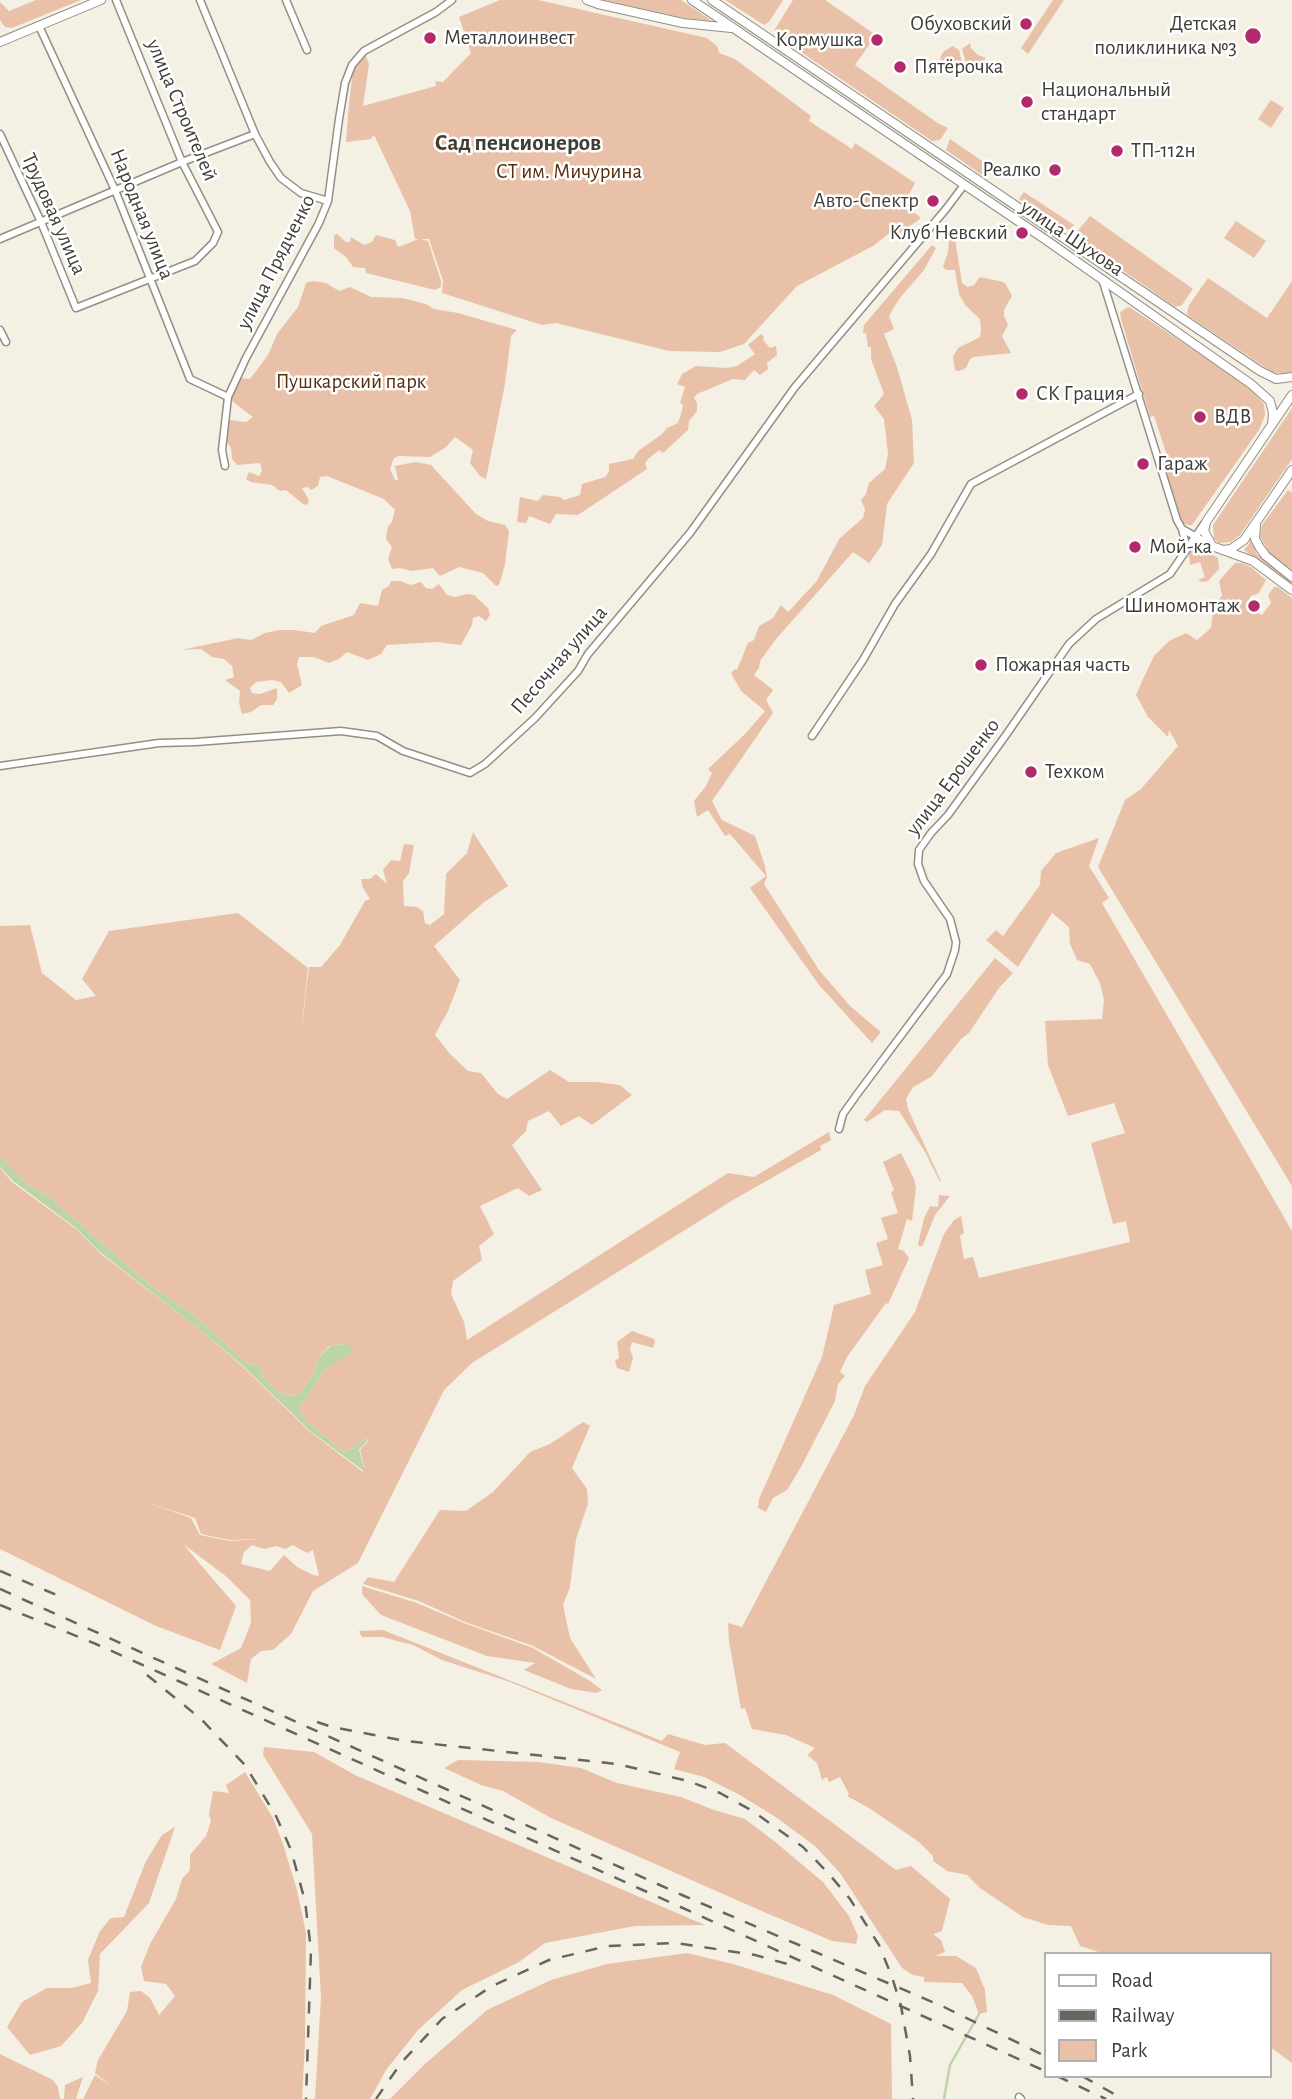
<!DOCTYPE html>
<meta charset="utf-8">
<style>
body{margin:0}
#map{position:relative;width:1292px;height:2099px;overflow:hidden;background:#f4f0e4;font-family:"Alegreya Sans",sans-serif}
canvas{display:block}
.legend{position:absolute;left:1044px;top:1952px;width:228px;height:126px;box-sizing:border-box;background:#fff;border:2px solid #b2b1af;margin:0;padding:9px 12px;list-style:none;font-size:21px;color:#3e3d38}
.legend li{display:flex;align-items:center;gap:14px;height:35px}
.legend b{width:35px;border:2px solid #b2b1af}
</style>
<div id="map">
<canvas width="1292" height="2099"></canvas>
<ul class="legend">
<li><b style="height:9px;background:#fff"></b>Road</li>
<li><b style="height:9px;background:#66655e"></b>Railway</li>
<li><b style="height:19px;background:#e9c1a8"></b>Park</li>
</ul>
</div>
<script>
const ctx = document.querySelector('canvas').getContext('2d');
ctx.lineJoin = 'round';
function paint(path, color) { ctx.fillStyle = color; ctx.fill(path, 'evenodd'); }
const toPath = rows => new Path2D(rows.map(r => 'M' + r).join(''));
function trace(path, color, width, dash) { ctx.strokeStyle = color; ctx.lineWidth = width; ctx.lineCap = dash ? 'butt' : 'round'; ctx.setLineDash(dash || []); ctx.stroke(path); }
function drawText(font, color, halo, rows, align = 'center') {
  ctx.font = font + ' "Alegreya Sans",sans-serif'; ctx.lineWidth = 5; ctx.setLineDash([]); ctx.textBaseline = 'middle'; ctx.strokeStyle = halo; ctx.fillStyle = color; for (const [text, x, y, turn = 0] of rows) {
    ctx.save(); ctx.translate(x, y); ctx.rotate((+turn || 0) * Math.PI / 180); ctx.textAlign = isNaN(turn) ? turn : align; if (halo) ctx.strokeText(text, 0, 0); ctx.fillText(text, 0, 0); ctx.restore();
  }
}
paint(toPath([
 [36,0,81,0,12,28,5,27,0,20,0,2,9,11],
 [500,0,538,0,707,38,717,46,719,53,735,59,811,116,809,121,852,149,855,143,915,183,904,204,921,218,896,236,891,232,873,246,797,286,744,344,720,352,669,351,556,323,542,325,442,293,443,281,429,239,421,239,428,241,441,281,441,287,435,290,366,273,365,268,353,267,346,257,334,248,334,235,337,234,346,242,350,242,351,237,364,245,372,242,376,235,395,240,398,247,419,239,415,239,410,211,374,135,371,139,346,142,349,104,353,71,357,63,366,56,369,64,363,106,436,86,435,81,443,82,471,53,459,17],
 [600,0,681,0,712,21,684,18],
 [725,0,783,0,769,22,764,25],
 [793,0,825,0,876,35,855,65,939,124,948,128,940,140,932,141,776,35,775,29],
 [1053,0,1064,0,1028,54,1021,48],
 [970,43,971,48,978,55,986,58,974,74,968,70,962,49],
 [953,46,959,50,964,72,958,74,942,63,940,58,943,52],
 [1271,100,1284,108,1271,128,1258,119],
 [950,139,988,165,982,175,946,150],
 [1024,192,1074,225,1070,229,1064,230,1019,199],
 [1090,216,1193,289,1182,305,1175,307,1079,240,1076,233],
 [1236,221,1266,241,1254,258,1224,238],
 [950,232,955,239,962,283,968,287,974,285,980,277,999,281,1005,283,1012,296,1004,310,1004,316,1008,325,1002,336,1011,353,974,357,970,359,966,368,959,371,955,370,953,357,958,348,980,337,981,329,980,319,965,305,959,294,955,270,946,270,943,267,948,252],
 [932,245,936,248,924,270,899,299,889,316,894,329,884,334,897,367,912,420,914,463,887,504,882,545,869,563,853,552,776,639,760,661,759,668,754,675,773,690,766,700,773,713,712,801,722,820,755,836,765,866,767,877,764,884,819,970,850,1006,881,1032,872,1043,819,985,750,888,766,876,730,834,725,836,708,810,697,817,694,801,706,786,712,773,708,769,746,733,765,711,741,691,731,673,735,669,737,670,748,643,754,640,759,626,773,618,781,605,788,612,816,582,840,538,863,518,865,509,861,500,866,494,869,483,885,469,888,454,884,419,874,406,884,394,871,359,871,347,868,347,866,333,863,333,864,325],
 [1208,278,1267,318,1292,281,1292,372,1286,374,1272,372,1190,317,1187,314,1189,305],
 [313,281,326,283,339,291,350,287,371,297,402,298,426,304,434,309,458,313,517,330,511,336,505,384,486,479,480,476,470,463,473,450,455,437,446,447,430,457,399,456,394,458,390,469,395,480,398,480,395,466,416,462,431,465,476,514,488,521,505,525,509,531,505,565,499,585,496,586,483,573,459,567,440,576,433,568,411,571,400,568,392,569,388,559,392,547,386,539,388,526,392,522,395,510,384,499,327,476,320,477,318,486,311,490,308,487,302,488,309,500,307,505,303,504,286,490,280,491,272,485,251,482,246,479,249,472,259,476,262,471,260,463,237,465,232,459,231,448,226,440,229,420,246,422,253,417,233,402,230,397,241,378,250,379,268,355,277,334,298,307,306,283],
 [1128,307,1131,308,1245,384,1264,404,1265,415,1259,430,1192,525,1187,525,1182,522,1179,514,1165,467,1169,462,1154,416,1150,417,1121,319,1120,312],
 [761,334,764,337,763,340,770,348,776,346,777,355,767,363,768,369,760,375,754,370,745,380,733,379,697,394,694,398,697,403,697,411,689,421,688,430,663,453,659,450,648,459,645,463,647,469,578,515,556,514,550,524,529,516,526,523,517,522,520,497,538,501,543,495,560,497,564,500,580,495,582,484,605,477,609,472,609,464,633,459,638,451,662,434,667,428,678,423,682,411,683,404,680,403,685,387,677,384,682,374,696,366,726,368,737,366,755,354,748,345],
 [1292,408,1292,459,1240,535,1231,542,1219,543,1214,539,1213,525],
 [1288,490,1292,493,1292,571,1270,555,1260,536,1262,525],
 [1251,541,1257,554,1292,581,1292,586,1244,550],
 [1196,546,1218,558,1219,569,1208,581,1202,582,1198,580,1205,577,1200,562,1190,565,1189,554],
 [1235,563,1242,563,1251,567,1266,580,1259,593,1251,596,1246,607,1262,615,1271,603,1268,595,1274,587,1278,587,1292,598,1292,1186,1098,867,1125,800,1141,789,1178,746,1169,730,1168,737,1148,717,1136,695,1144,677,1154,656,1169,641,1186,633,1197,640,1211,628,1213,611,1222,595,1219,581],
 [391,581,400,581,411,585,421,582,426,588,432,589,439,584,447,595,455,597,467,594,474,595,488,608,490,615,486,621,479,616,473,618,472,625,461,645,437,642,387,645,381,654,368,660,347,652,339,659,329,663,314,657,299,657,297,664,302,685,289,693,281,682,272,680,256,682,250,688,252,693,260,694,277,688,277,699,273,705,261,705,251,712,242,714,239,703,240,691,225,680,234,677,232,666,224,659,212,657,201,649,181,650,238,638,251,640,265,633,280,630,294,630,315,633,321,626,354,615,360,603,378,606,382,590,389,586],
 [473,832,508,886,483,903,434,946,460,980,448,1011,435,1035,450,1054,468,1071,481,1073,498,1094,507,1099,550,1070,569,1082,596,1082,620,1085,632,1095,592,1125,579,1116,561,1126,549,1111,528,1121,526,1131,512,1145,542,1190,529,1196,518,1188,480,1206,494,1234,479,1246,482,1260,453,1281,451,1294,464,1322,467,1340,728,1173,754,1177,829,1132,831,1140,820,1146,821,1150,733,1200,472,1363,444,1390,358,1563,313,1591,291,1634,273,1650,261,1651,251,1659,247,1683,211,1664,241,1648,251,1623,250,1600,227,1577,183,1544,236,1606,220,1650,156,1626,0,1549,0,1168,12,1182,76,1229,101,1254,200,1330,241,1365,308,1430,363,1472,364,1467,360,1450,368,1441,367,1438,345,1453,306,1421,299,1409,325,1369,353,1350,346,1344,329,1346,318,1359,313,1375,299,1394,295,1396,279,1393,262,1376,260,1365,248,1364,194,1315,151,1286,48,1196,27,1184,0,1156,0,926,30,925,42,973,76,1000,96,996,82,979,109,931,238,913,308,968,300,1042,309,967,321,967,340,945,365,901,370,899,363,888,361,879,370,879,376,874,387,884,383,870,391,860,400,861,404,844,414,845,409,873,403,881,404,906,417,907,423,911,425,923,430,925,444,914,446,874,467,853],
 [145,1502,195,1518,201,1534,230,1540,259,1539,230,1541,200,1535,191,1518],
 [252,1545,264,1549,276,1546,285,1549,293,1545,307,1553,313,1550,319,1576,313,1575,297,1567,284,1555,270,1571,241,1564,244,1552],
 [1099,838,1089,866,1109,898,1102,903,1292,1231,1292,2063,1269,2046,1269,1954,1105,1954,1080,1946,1071,1926,1048,1925,1023,1917,980,1888,967,1875,947,1871,933,1861,933,1856,919,1842,869,1808,847,1796,849,1794,840,1777,829,1782,827,1777,822,1780,817,1763,807,1755,815,1748,786,1735,752,1729,745,1708,741,1709,729,1641,728,1623,742,1627,854,1415,865,1386,915,1312,944,1234,954,1220,961,1216,964,1233,960,1236,964,1259,973,1257,979,1278,1130,1242,1126,1221,1113,1224,1091,1143,1125,1133,1114,1103,1068,1116,1048,1065,1045,1021,1102,1019,1104,1000,1100,983,1090,964,1077,960,1070,944,1069,927,1052,913,1018,967,986,940,996,930,1003,936,1040,885,1041,871,1056,853],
 [995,958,1013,973,999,988,969,1033,961,1039,931,1077,913,1087,906,1099,908,1109,941,1181,940,1182,925,1152,899,1111,885,1110,867,1122,864,1120],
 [901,1153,914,1179,916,1188,912,1221,907,1219,898,1249,904,1251,909,1258,888,1304,886,1303,847,1357,840,1372,845,1376,838,1384,835,1401,801,1467,787,1490,773,1498,766,1512,758,1508,759,1499,822,1357,834,1305,871,1294,865,1270,883,1265,876,1243,888,1239,881,1218,898,1213,891,1192,894,1190,883,1162],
 [939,1195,950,1196,935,1215,923,1245,920,1247,918,1244,924,1218,930,1206,938,1207],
 [632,1331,654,1339,655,1342,653,1348,632,1342,630,1349,633,1358,629,1372,617,1368,615,1361,619,1358,617,1342],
 [583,1422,590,1426,572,1468,587,1489,588,1504,576,1539,570,1587,563,1605,570,1638,596,1679,533,1646,465,1622,419,1601,363,1584,368,1577,394,1582,440,1510,466,1511,493,1492,530,1452,550,1444],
 [362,1586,417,1603,464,1623,533,1648,590,1681,602,1690,597,1693,571,1689,524,1670,535,1663,487,1656,381,1615,362,1594],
 [383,1630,662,1741,668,1734,705,1745,725,1743,896,1870,911,1866,950,1899,942,1931,933,1934,941,1940,945,1952,935,1956,956,1956,976,1968,985,1990,987,2012,979,2014,972,1996,962,1983,924,1982,924,1977,913,1975,902,1968,840,1873,815,1846,777,1818,740,1795,704,1777,674,1769,680,1752,510,1682,442,1660,413,1645,382,1637,362,1637,359,1631],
 [264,1747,314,1752,355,1775,705,1925,635,1926,545,1943,519,1962,462,1990,418,2030,386,2070,370,2099,315,2099,321,1997,312,1834,263,1755],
 [458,1760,539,1762,581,1768,617,1783,681,1797,714,1810,745,1819,774,1841,823,1882,849,1916,858,1936,856,1944,832,1941,757,1909,551,1818,503,1791,481,1785,444,1768],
 [245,1772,273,1818,283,1844,297,1890,306,1933,305,2043,302,2099,83,2099,95,2075,111,2086,95,2073,98,2060,127,2011,130,1992,141,1991,150,1998,159,2015,175,1996,166,1984,144,1981,141,1967,150,1944,176,1899,182,1879,190,1870,190,1855,206,1836,211,1821,209,1814,213,1791,229,1793,226,1785],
 [175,1827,149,1903,100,1954,98,1991,82,2023,61,2046,30,2055,7,2027,22,2002,47,1988,72,1988,91,1983,88,1960,100,1931,111,1918,124,1917,146,1861,162,1835],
 [687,1953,733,1964,833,1995,891,2024,892,2099,390,2099,425,2064,487,2010,551,1980,607,1964],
 [0,2054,53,2080,58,2087,60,2099,0,2099],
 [83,2077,76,2099,64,2099,65,2085]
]), '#e9c1a8');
paint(toPath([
 [0,1156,27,1184,48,1196,151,1286,194,1315,248,1364,260,1365,262,1376,279,1393,294,1396,299,1394,313,1375,318,1359,330,1346,346,1344,350,1346,353,1350,350,1354,325,1369,299,1409,306,1421,345,1453,367,1438,367,1441,359,1450,365,1472,309,1430,242,1365,200,1330,101,1253,76,1228,13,1181,0,1167]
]), '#bcd4a7');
trace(toPath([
 [944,2099,950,2065,979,2014]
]), '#bcd4a7', 2.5);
const minor = toPath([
 [200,0,255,134,270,162,281,178,301,193,328,201],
 [286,0,307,50],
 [39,26,115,190,190,379,228,397],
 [0,134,41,222,76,308,195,261,213,243,218,232,182,162,116,0],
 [0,239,182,162,255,134],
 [1103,282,1177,520,1182,529,1185,541,1182,555],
 [0,330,6,342],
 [225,466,222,450,228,397,246,358,319,223,328,201,339,119,345,83,352,65,364,51,436,12,452,0],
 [1182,529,1211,545],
 [812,736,863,660,895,604,931,554,971,484,1139,394],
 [0,766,159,743,196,742,341,731,377,736,403,751,470,773,485,764,535,718,578,671,588,654,690,533,795,387,946,209,964,185],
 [839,1129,843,1114,858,1093,947,974,955,950,956,942,950,919,924,881,918,864,919,850,931,833,948,815,1006,735,1069,644,1096,619,1170,574,1204,524],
 [1019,2097,1021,2099]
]);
const secondary = toPath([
 [587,0,598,4,683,23,731,28],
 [692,0,1046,240,1251,384,1270,401,1273,413,1272,425],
 [712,0,1260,371,1276,379,1292,377],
 [0,42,101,0],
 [1292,395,1206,522,1204,531,1212,546,1253,561,1292,590],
 [1256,524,1255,539,1260,548,1266,556,1292,577],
 [1223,550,1231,549,1244,540,1292,470]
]);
trace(minor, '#928f84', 9);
trace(secondary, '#928f84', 10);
trace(minor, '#fff', 6);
trace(secondary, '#fff', 8);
trace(toPath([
 [0,1571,66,1599],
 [0,1589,682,1895,944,2007,1045,2056],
 [0,1605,96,1644,1045,2071],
 [147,1675,201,1719,245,1765,276,1816,291,1850,305,1901,311,1950,306,2099],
 [317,1722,332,1727,406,1741,617,1764,688,1781,720,1793,751,1810,803,1847,829,1874,850,1899,879,1945,892,1977,901,2006,910,2056,913,2099],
 [1057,2076,1106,2099],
 [1082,2076,1123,2099],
 [376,2099,401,2063,442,2019,492,1986,549,1960,608,1946,676,1943,755,1955,791,1965]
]), '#66655e', 2.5, [12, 12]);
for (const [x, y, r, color] of [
 [1026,24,7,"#b32a6a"],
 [1253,36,9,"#b32a6a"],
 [430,38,7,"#b32a6a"],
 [877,40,7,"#b32a6a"],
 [900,67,7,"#b32a6a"],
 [1027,102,7,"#b32a6a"],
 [1117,151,7,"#b32a6a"],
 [1055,170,7,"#b32a6a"],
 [933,201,7,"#b32a6a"],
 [1022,233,7,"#b32a6a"],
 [1022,394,7,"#b32a6a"],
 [1200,417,7,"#b32a6a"],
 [1143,464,7,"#b32a6a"],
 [1135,547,7,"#b32a6a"],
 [1254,606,7,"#b32a6a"],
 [981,665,7,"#b32a6a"],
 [1031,772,7,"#b32a6a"]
]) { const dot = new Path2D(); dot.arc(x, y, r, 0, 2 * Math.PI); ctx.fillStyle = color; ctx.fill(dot); trace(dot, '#fff', 2.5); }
drawText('21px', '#3e3d38', '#fff', [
 ["Обуховский",1012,24,"right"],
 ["Детская",1237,24,"right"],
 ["поликлиника №3",1237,48,"right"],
 ["Металлоинвест",444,38],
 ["Кормушка",863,40,"right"],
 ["Пятёрочка",914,67],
 ["Национальный",1041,90],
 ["стандарт",1041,114],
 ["ТП-112н",1131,151],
 ["Реалко",1041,170,"right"],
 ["Авто-Спектр",919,201,"right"],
 ["Клуб Невский",1008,233,"right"],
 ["СК Грация",1036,394],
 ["ВДВ",1214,417],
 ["Гараж",1157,464],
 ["Мой-ка",1149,547],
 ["Шиномонтаж",1240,606,"right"],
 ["Пожарная часть",995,665],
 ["Техком",1045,772]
], 'left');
drawText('21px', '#3e3d38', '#fff', [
 ["улица Строителей",182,110,67],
 ["Трудовая улица",54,214,66],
 ["Народная улица",142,214,68],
 ["улица Шухова",1072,238,34],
 ["улица Прядченко",276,262,-63],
 ["Песочная улица",559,660,-49],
 ["улица Ерошенко",953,777,-53]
]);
drawText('21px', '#572d0b', '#fff', [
 ["СТ им. Мичурина",569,172],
 ["Пушкарский парк",351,382]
]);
drawText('bold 23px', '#403d33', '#fff', [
 ["Сад пенсионеров",518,143]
]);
</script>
